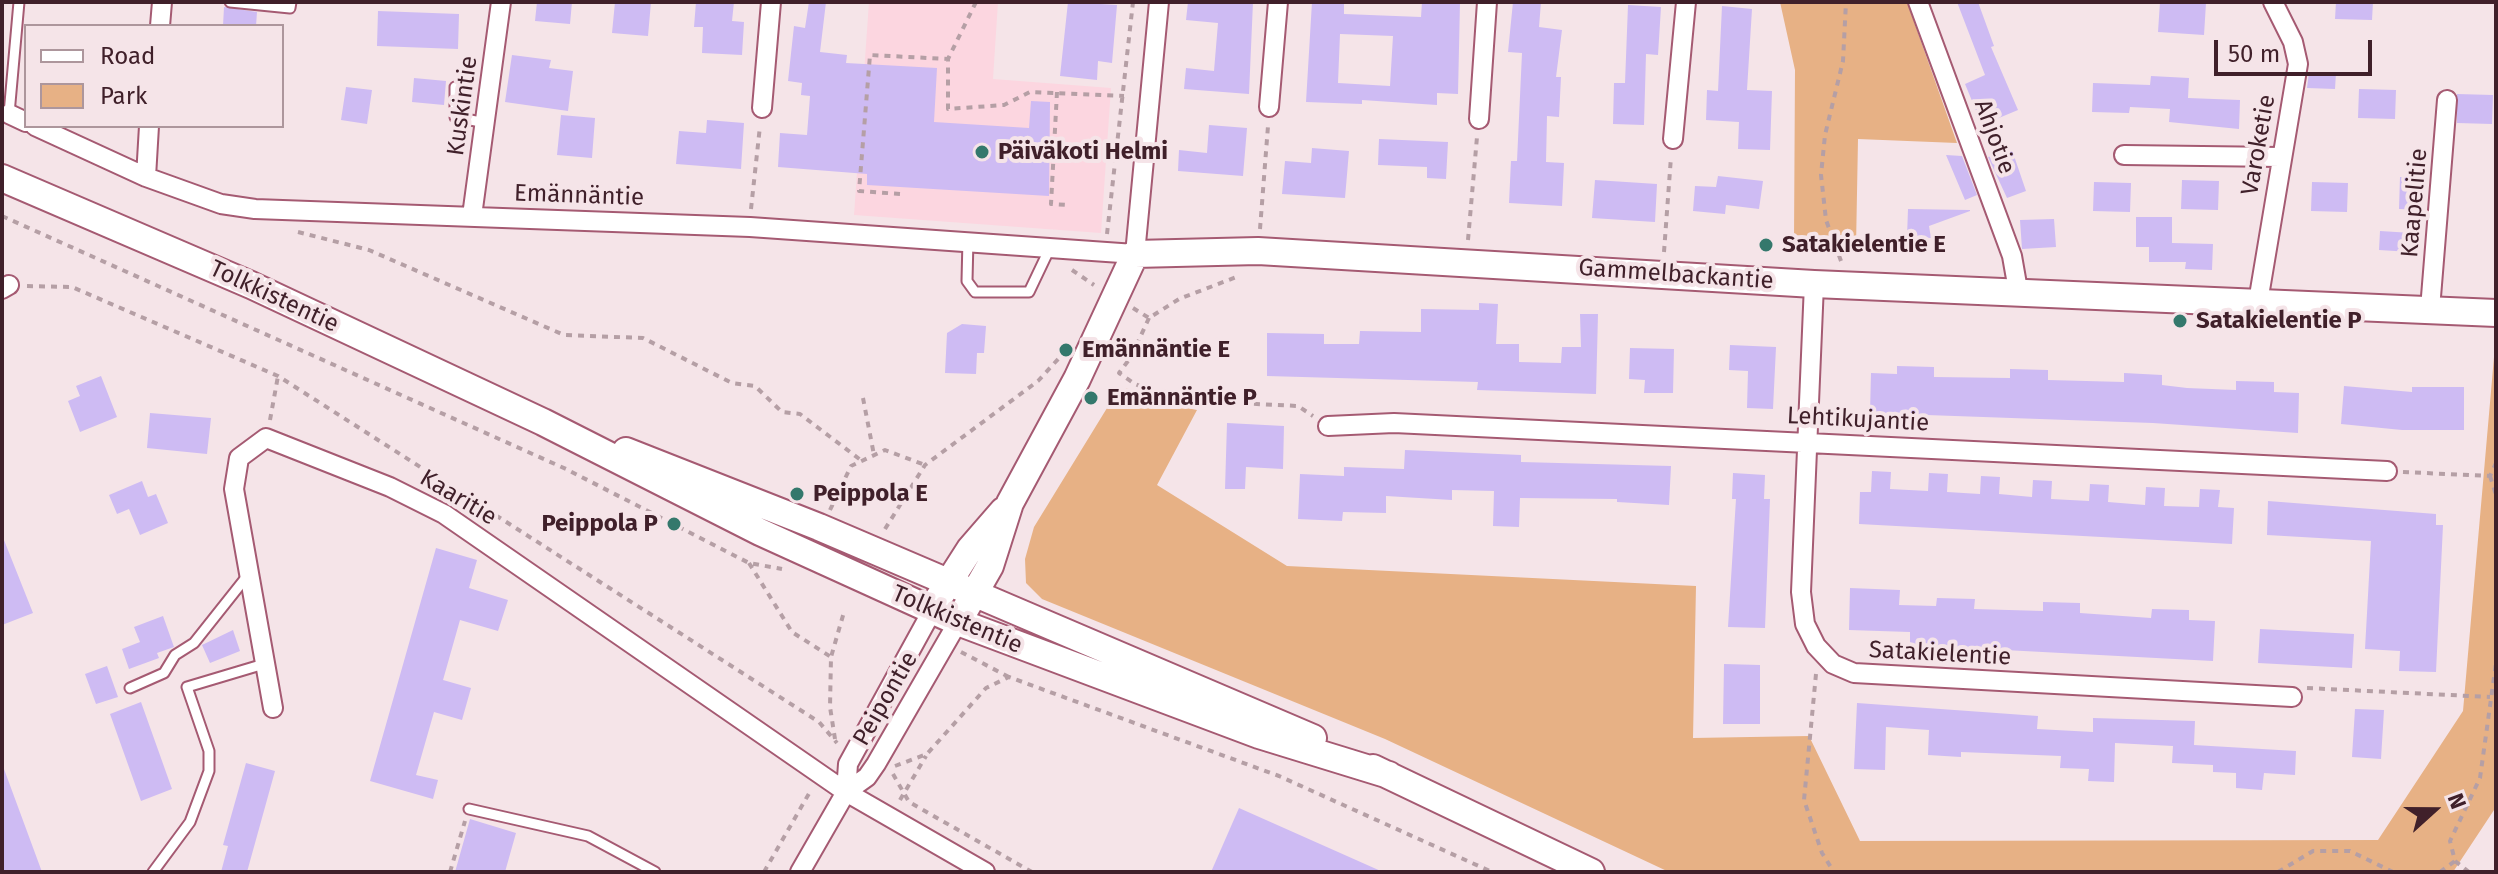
<!DOCTYPE html>
<meta charset="utf-8">
<style>
body{margin:0}
#map{position:relative;width:2498px;height:874px;overflow:hidden;background:#f5e4e8;font-family:"Fira Sans",sans-serif}
canvas{display:block}
.frame{position:absolute;inset:0;border:4px solid #40202a;pointer-events:none}
.legend{position:absolute;left:24px;top:24px;width:260px;height:104px;box-sizing:border-box;background:#f5e4e8;border:2px solid #ad969c;margin:0;padding:10px 14px;list-style:none;font-size:24px;color:#40202a}
.legend li{display:flex;align-items:center;gap:16px;height:40px}
.legend b{width:40px;border:2px solid #ad969c}
.north{position:absolute;left:2394px;top:770px;width:80px;height:80px;-webkit-text-stroke:6px #f5e4e8;paint-order:stroke;rotate:69deg;font-size:22px;font-weight:700;line-height:32px;text-align:center;color:#40202a}
.north::after{content:'';display:block;margin:auto;width:28px;height:36px;background:#40202a;clip-path:polygon(50% 0,100% 100%,50% 72%,0 100%)}
.scale{position:absolute;left:2214px;top:40px;width:158px;height:36px;box-sizing:border-box;border:4px solid #40202a;border-top:0;padding-left:10px;font-size:24px;line-height:28px;white-space:nowrap;color:#40202a;-webkit-text-stroke:6px #f5e4e8;paint-order:stroke}
</style>
<div id="map">
<canvas width="2498" height="874"></canvas>
<div class="frame"></div>
<ul class="legend">
<li><b style="height:10px;background:#fff"></b>Road</li>
<li><b style="height:22px;background:#e7b185"></b>Park</li>
</ul>
<div class="north">N</div>
<div class="scale">50 m</div>
</div>
<script>
const ctx = document.querySelector('canvas').getContext('2d');
ctx.lineJoin = 'round';
function paint(path, color) { ctx.fillStyle = color; ctx.fill(path, 'evenodd'); }
const toPath = rows => new Path2D(rows.map(r => 'M' + r).join(''));
function trace(path, color, width, dash) { ctx.strokeStyle = color; ctx.lineWidth = width; ctx.lineCap = dash ? 'butt' : 'round'; ctx.setLineDash(dash || []); ctx.stroke(path); }
function drawText(font, color, halo, rows, align = 'center') {
  ctx.font = font + ' "Fira Sans",sans-serif'; ctx.lineWidth = 8; ctx.setLineDash([]); ctx.textBaseline = 'middle'; ctx.strokeStyle = halo; ctx.fillStyle = color; for (const [text, x, y, turn = 0] of rows) {
    ctx.save(); ctx.translate(x, y); ctx.rotate((+turn || 0) * Math.PI / 180); ctx.textAlign = isNaN(turn) ? turn : align; if (halo) ctx.strokeText(text, 0, 0); ctx.fillText(text, 0, 0); ctx.restore();
  }
}
paint(toPath([
 [869,2,998,2,993,79,1111,88,1101,233,854,215]
]), '#fcd6e0');
paint(toPath([
 [1780,2,1907,2,1957,143,1858,139,1856,247,1794,239,1795,70],
 [2494,357,2496,807,2453,872,1669,872,1385,739,1042,599,1026,583,1025,559,1034,527,1115,395,1127,388,1158,402,1197,410,1157,485,1287,566,1696,586,1693,738,1809,736,1860,841,2378,840,2463,711]
]), '#e7b185');
paint(toPath([
 [537,2,572,2,570,24,535,21],
 [615,2,651,2,648,36,612,33],
 [696,2,734,2,732,21,744,22,742,55,702,53,703,27,694,27],
 [809,2,826,2,820,52,847,55,846,63,937,68,934,122,1029,128,1031,101,1050,102,1049,196,867,185,867,174,778,167,780,133,807,135,810,96,801,95,802,83,788,81,794,26,805,28],
 [1068,2,1117,5,1112,63,1098,61,1097,80,1060,76],
 [1188,2,1253,2,1249,94,1184,89,1186,68,1214,71,1218,23,1186,20],
 [1312,2,1344,2,1344,14,1421,17,1422,2,1460,2,1458,94,1437,93,1437,105,1362,100,1362,104,1306,102],
 [1340,34,1393,36,1390,86,1338,83],
 [1513,2,1541,2,1539,27,1562,30,1556,77,1561,77,1559,117,1547,116,1546,162,1564,163,1562,206,1509,203,1511,161,1517,161,1522,53,1508,52],
 [1957,2,1978,2,1994,46,1991,47,2018,110,1982,125,1965,84,1985,75],
 [2160,2,2206,3,2204,35,2158,32],
 [2336,2,2373,2,2372,20,2335,19],
 [1628,5,1661,7,1658,55,1646,54,1644,125,1613,124,1614,83,1625,83],
 [1722,6,1752,9,1747,90,1772,91,1770,150,1738,149,1739,122,1706,120,1707,90,1718,91],
 [224,7,257,12,256,26,223,26],
 [378,11,459,14,458,49,377,46],
 [512,55,551,60,549,68,573,71,568,111,505,102],
 [2309,72,2336,73,2335,89,2307,88],
 [2151,76,2189,78,2188,98,2240,100,2239,129,2169,122,2170,109,2130,107,2129,113,2092,112,2093,83,2150,85],
 [414,78,446,81,444,105,412,102],
 [346,87,372,90,367,124,341,120],
 [2359,89,2396,90,2395,119,2358,118],
 [2457,94,2493,95,2492,124,2457,123],
 [561,115,595,118,592,158,557,155],
 [707,120,744,123,741,169,676,164,679,131,706,133],
 [1209,125,1247,128,1243,176,1178,171,1179,150,1207,153],
 [1379,139,1448,142,1446,179,1427,178,1427,167,1378,165],
 [1312,148,1349,151,1345,198,1282,194,1285,161,1311,163],
 [2012,150,2026,191,2007,198,1988,157],
 [1946,155,1962,156,1977,195,1965,200],
 [1718,176,1763,181,1759,209,1726,205,1725,214,1693,211,1695,186,1716,187],
 [2400,177,2423,178,2422,210,2399,209],
 [1595,180,1657,184,1655,222,1592,218],
 [2182,180,2219,181,2218,210,2181,209],
 [2094,182,2131,183,2130,212,2093,211],
 [2312,182,2348,183,2347,212,2311,211],
 [1908,209,1970,210,1970,211,1929,226,1931,238,1907,237],
 [2136,217,2172,217,2172,243,2213,244,2212,270,2185,269,2186,262,2149,262,2149,247,2136,247],
 [2054,219,2056,247,2022,249,2020,220],
 [2380,231,2412,233,2411,252,2379,250],
 [1479,303,1498,304,1496,344,1519,344,1519,362,1561,363,1562,347,1581,347,1580,314,1598,314,1596,394,1477,390,1478,382,1267,376,1267,333,1324,334,1324,344,1359,344,1360,331,1421,332,1421,309,1479,310],
 [962,324,986,326,984,353,977,353,976,374,945,373,947,333],
 [1730,345,1776,347,1773,409,1747,408,1748,371,1729,370],
 [1630,348,1674,349,1673,393,1644,393,1645,380,1629,379],
 [1897,366,1934,367,1934,377,2010,378,2010,369,2048,370,2048,380,2124,382,2124,373,2162,375,2162,385,2187,388,2236,390,2236,381,2274,382,2274,392,2299,393,2298,433,2153,423,1870,413,1871,373,1897,374],
 [101,376,117,417,80,432,68,401,80,396,76,386],
 [2344,386,2412,392,2412,387,2464,387,2464,430,2402,430,2341,424],
 [150,413,211,418,207,454,147,448],
 [1227,423,1284,426,1283,469,1246,467,1245,489,1225,489],
 [1405,450,1521,455,1521,462,1671,466,1669,505,1617,502,1617,499,1520,498,1519,527,1493,526,1494,491,1452,490,1452,500,1386,496,1386,513,1343,512,1342,521,1298,519,1300,474,1344,476,1344,467,1404,469],
 [1872,471,1891,472,1890,489,1928,491,1929,473,1948,474,1947,492,1980,494,1981,476,2000,477,1999,494,2032,497,2033,480,2052,481,2051,499,2089,501,2090,484,2109,485,2108,502,2145,505,2146,487,2165,488,2164,506,2199,507,2200,489,2220,490,2218,507,2234,508,2232,544,1859,524,1860,492,1871,492],
 [1733,473,1765,475,1764,499,1770,499,1765,628,1728,627,1736,499,1732,499],
 [142,481,148,497,156,494,168,523,140,535,129,509,117,514,109,495],
 [2268,501,2436,514,2436,525,2443,525,2436,672,2399,671,2400,651,2365,649,2371,541,2267,535],
 [2,535,33,613,2,625],
 [436,548,477,560,469,588,508,600,498,631,460,620,443,680,471,688,462,720,434,712,416,775,438,780,433,799,370,781],
 [1850,588,1900,590,1899,605,1936,606,1937,598,1975,599,1974,609,2043,611,2043,602,2080,603,2080,613,2151,618,2152,609,2189,610,2189,620,2215,621,2213,661,1910,645,1910,632,1849,630],
 [163,616,174,647,157,653,159,658,129,669,122,649,140,642,134,627],
 [2260,629,2354,634,2352,668,2258,663],
 [233,630,240,651,210,663,202,645],
 [1724,664,1760,665,1760,724,1723,724],
 [107,666,118,697,96,704,85,674],
 [141,702,172,789,141,801,110,714],
 [1857,703,2038,716,2037,729,2093,732,2093,718,2195,721,2194,745,2296,751,2295,775,2264,773,2262,790,2236,788,2236,773,2213,772,2213,765,2172,763,2173,746,2115,743,2114,782,2088,781,2089,769,2060,768,2061,756,1961,752,1961,757,1928,755,1929,730,1886,727,1885,770,1854,769],
 [2355,709,2384,710,2381,759,2352,757],
 [246,763,275,771,247,872,221,872,228,846,223,845],
 [4,769,42,872,2,872],
 [1239,808,1383,872,1211,872],
 [470,819,516,833,505,872,455,872]
]), '#cebbf3');
const lane = toPath([
 [230,2,290,8,291,2],
 [455,87,455,117,486,123],
 [9,114,19,2],
 [968,239,967,281,975,292,1029,292,1049,250],
 [130,688,164,673,175,655,194,643,248,575],
 [469,809,588,836,655,872],
 [153,872,190,822,209,771,209,751,187,687,264,664]
]);
const street = toPath([
 [1918,2,2012,256,2018,290],
 [160,26,162,2],
 [1269,107,1278,2],
 [762,108,771,2],
 [9,114,26,122],
 [1479,119,1487,2],
 [35,126,146,177,221,204,255,209,750,227,1135,254,1159,2],
 [1673,139,1686,2],
 [2124,155,2280,157],
 [146,177,149,126],
 [472,216,501,2],
 [1814,284,1801,592,1805,624,1816,646,1833,664,1854,673,2292,697],
 [2,289,9,285],
 [2258,302,2298,64,2293,42,2273,2],
 [2430,309,2447,100],
 [1328,426,1394,423,2387,471],
 [273,708,234,489,239,458,266,438,390,487,444,514,846,792,985,872],
 [846,792,867,777,876,764,958,622],
 [800,872,846,792,848,764,932,611]
]);
const secondary = toPath([
 [2,178,251,285,543,422,760,532,958,622,1259,735,1389,775],
 [626,451,819,527,1313,738],
 [938,599,970,549,1003,511],
 [958,622,990,566,1010,503,1077,379,1135,254,1258,251,1814,284,2496,313],
 [1373,768,1591,872]
]);
trace(lane, '#a55a72', 13);
trace(street, '#a55a72', 22);
trace(secondary, '#a55a72', 30);
trace(toPath([
 [976,2,948,59,948,109,1004,105,1030,92,1124,96],
 [1057,92,1051,204,1068,205],
 [900,194,859,191,870,55,948,59],
 [751,209,760,126],
 [2,216,566,469,749,563,782,569],
 [1260,229,1268,126],
 [298,232,369,250,564,335,643,338,732,383,755,386,782,412,800,414,862,461],
 [1107,234,1133,2],
 [1468,240,1477,137],
 [1664,252,1671,157],
 [1841,261,1826,220,1821,175,1825,135,1843,61,1846,2],
 [1072,270,1094,285],
 [27,286,72,287,278,376,819,722,837,743],
 [1133,308,1149,318,1179,299,1239,276],
 [1149,318,1131,357,1119,373,1135,384,1160,394,1196,401,1298,406,1313,416],
 [863,398,874,455],
 [270,420,278,376],
 [2403,472,2490,476,2496,463],
 [2490,476,2496,495],
 [830,510,851,466,885,450,925,465],
 [885,529,925,465,1038,381,1060,357],
 [749,563,792,632,831,657],
 [961,652,1009,677],
 [1816,674,1804,800,1822,853,1834,872],
 [2307,688,2490,697],
 [835,739,830,707,831,657,844,612],
 [895,766,927,754,986,688,1009,677,1279,776,1492,872],
 [893,774,909,802,1032,872],
 [900,800,926,756],
 [450,872,465,821],
 [764,872,811,790],
 [2278,872,2313,851,2350,851,2393,872],
 [2440,872,2455,861],
 [2469,872,2455,861,2450,841,2480,778,2496,663]
]), '#b59fa5', 4, [6, 6]);
trace(lane, '#fff', 9);
trace(street, '#fff', 18);
trace(secondary, '#fff', 26);
for (const [x, y, r, color] of [
 [982,152,8,"#34786c"],
 [1766,245,8,"#34786c"],
 [2180,321,8,"#34786c"],
 [1066,350,8,"#34786c"],
 [1091,398,8,"#34786c"],
 [797,494,8,"#34786c"],
 [674,524,8,"#34786c"]
]) { const dot = new Path2D(); dot.arc(x, y, r, 0, 2 * Math.PI); ctx.fillStyle = color; ctx.fill(dot); trace(dot, '#f5e4e8', 3); }
drawText('24px', '#40202a', '#f5e4e8', [
 ["Kuskintie",463,106,-82],
 ["Ahjotie",1994,137,70],
 ["Varoketie",2259,145,-80],
 ["Emännäntie",579,196,2],
 ["Kaapelitie",2415,203,-85],
 ["Gammelbackantie",1676,275,4],
 ["Tolkkistentie",274,297,25],
 ["Lehtikujantie",1858,420,3],
 ["Kaaritie",458,498,31],
 ["Tolkkistentie",957,620,23],
 ["Satakielentie",1940,654,3],
 ["Peipontie",886,699,-60]
]);
drawText('bold 24px', '#40202a', '#f5e4e8', [
 ["Päiväkoti Helmi",998,152],
 ["Satakielentie E",1782,245],
 ["Satakielentie P",2196,321],
 ["Emännäntie E",1082,350],
 ["Emännäntie P",1107,398],
 ["Peippola E",813,494],
 ["Peippola P",658,524,"right"]
], 'left');
</script>
